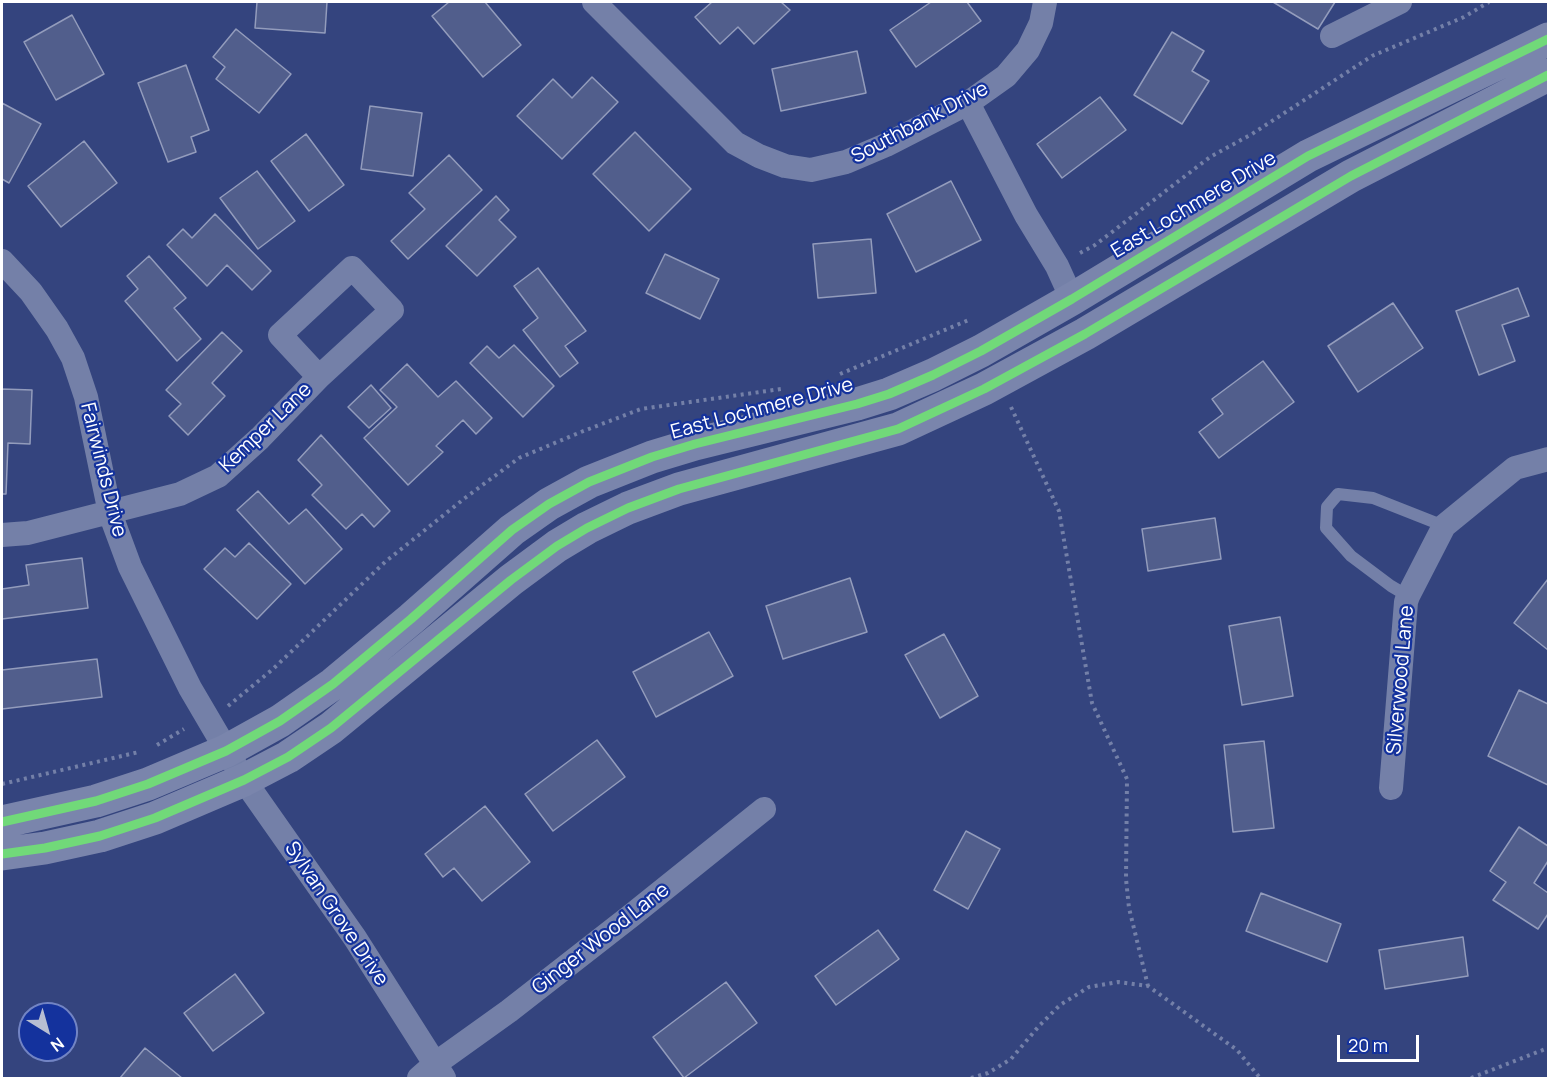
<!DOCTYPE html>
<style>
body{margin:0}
#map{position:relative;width:1550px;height:1080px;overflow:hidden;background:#34447e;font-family:Manrope,sans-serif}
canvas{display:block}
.frame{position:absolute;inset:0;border:3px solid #fff;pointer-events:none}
.north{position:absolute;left:18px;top:1002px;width:60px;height:60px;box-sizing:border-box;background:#14329d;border:2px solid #7284c4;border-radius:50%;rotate:143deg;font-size:16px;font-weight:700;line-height:24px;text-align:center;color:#fff}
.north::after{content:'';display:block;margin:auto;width:21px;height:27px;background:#b8bed2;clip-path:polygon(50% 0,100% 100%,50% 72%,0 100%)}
.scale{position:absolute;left:1337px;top:1035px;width:82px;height:27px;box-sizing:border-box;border:3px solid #fff;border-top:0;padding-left:8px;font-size:18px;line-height:21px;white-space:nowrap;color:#fff;-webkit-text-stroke:4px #14329d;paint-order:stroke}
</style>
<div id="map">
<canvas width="1550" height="1080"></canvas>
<div class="frame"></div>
<div class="north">N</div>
<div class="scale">20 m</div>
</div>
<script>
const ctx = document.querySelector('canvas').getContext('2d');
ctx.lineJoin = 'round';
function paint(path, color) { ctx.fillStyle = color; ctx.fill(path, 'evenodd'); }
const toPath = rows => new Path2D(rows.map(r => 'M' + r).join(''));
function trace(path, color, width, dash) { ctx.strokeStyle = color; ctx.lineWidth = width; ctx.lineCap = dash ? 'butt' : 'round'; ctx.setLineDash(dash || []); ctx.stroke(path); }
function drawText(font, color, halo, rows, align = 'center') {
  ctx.font = font + ' Manrope,sans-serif'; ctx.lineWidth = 4.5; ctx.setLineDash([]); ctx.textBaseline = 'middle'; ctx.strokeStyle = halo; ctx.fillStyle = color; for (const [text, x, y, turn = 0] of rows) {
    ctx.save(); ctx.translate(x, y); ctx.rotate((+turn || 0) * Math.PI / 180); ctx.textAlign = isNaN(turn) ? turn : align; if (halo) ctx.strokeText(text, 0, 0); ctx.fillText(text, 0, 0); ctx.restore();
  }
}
const building = toPath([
 [257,2,327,2,325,33,255,28,257,2],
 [449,2,485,2,521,45,483,77,432,16,449,2],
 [712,2,781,2,790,10,754,44,738,27,720,44,695,17,712,2],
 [931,2,967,2,981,21,916,67,890,30,931,2],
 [1273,2,1335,2,1318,29,1273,2],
 [72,15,104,74,56,100,24,42,72,15],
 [236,29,291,74,259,113,216,79,225,67,213,57,236,29],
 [1172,32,1204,51,1192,71,1209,81,1182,124,1134,95,1172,32],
 [857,51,866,93,781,111,772,69,857,51],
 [186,65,209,130,191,137,196,152,168,162,138,83,186,65],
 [592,77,618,102,562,159,517,116,553,79,572,98,592,77],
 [1100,97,1126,130,1062,178,1037,144,1100,97],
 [2,103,41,124,9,183,2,179,2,103],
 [370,106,422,113,413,176,361,169,370,106],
 [635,132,691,189,649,231,593,174,635,132],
 [306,134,344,185,309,211,271,161,306,134],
 [84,141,117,183,61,227,28,186,84,141],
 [449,155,482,190,408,259,391,241,425,209,409,193,449,155],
 [257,171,295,221,258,249,220,198,257,171],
 [951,181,981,240,916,272,887,214,951,181],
 [496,196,509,210,499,220,516,237,477,276,446,246,496,196],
 [215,214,271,271,252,290,227,265,207,286,167,245,183,229,192,238,215,214],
 [871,239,876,293,818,298,813,244,871,239],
 [665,254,719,279,700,319,646,293,665,254],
 [149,256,186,298,174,308,201,339,177,361,125,301,138,289,127,276,149,256],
 [538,268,586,331,565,346,578,363,560,377,523,330,538,318,514,286,538,268],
 [1518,288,1529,316,1502,325,1515,361,1479,375,1456,311,1518,288],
 [1393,303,1423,348,1358,392,1328,346,1393,303],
 [222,332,242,351,212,383,225,396,188,435,169,416,181,404,166,390,222,332],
 [514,345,554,386,523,417,470,363,487,346,499,358,514,345],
 [1263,361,1294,402,1219,458,1199,432,1223,414,1212,399,1263,361],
 [407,364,438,397,456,381,492,418,476,434,463,420,436,446,443,452,408,485,364,438,397,407,380,390,407,364],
 [371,385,391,408,369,428,348,407,371,385],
 [2,389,32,390,30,444,8,443,6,494,2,494,2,389],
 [321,435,390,511,374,527,362,514,346,529,312,495,322,485,298,460,321,435],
 [258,491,289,524,306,509,342,549,305,584,237,510,258,491],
 [1215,518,1221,559,1148,571,1142,529,1215,518],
 [249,543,291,584,257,619,204,569,225,548,235,557,249,543],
 [82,558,88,608,2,619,2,589,29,585,26,565,82,558],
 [850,578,867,632,783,659,766,606,850,578],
 [1548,579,1548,650,1514,623,1548,579],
 [1280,617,1293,696,1242,705,1229,626,1280,617],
 [709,632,733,676,656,717,633,672,709,632],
 [944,634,978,696,940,718,905,655,944,634],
 [97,659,102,697,2,709,2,670,97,659],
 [1519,690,1548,704,1548,785,1488,756,1519,690],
 [597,740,625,777,553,831,525,794,597,740],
 [1264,741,1274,828,1233,832,1224,745,1264,741],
 [485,806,530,862,482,901,454,868,443,877,425,854,485,806],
 [1519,827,1548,846,1548,861,1534,883,1548,893,1548,914,1538,929,1493,900,1506,882,1490,871,1519,827],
 [966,831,1000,849,968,909,934,890,966,831],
 [1261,893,1341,924,1327,962,1246,931,1261,893],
 [878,930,899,959,836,1005,815,976,878,930],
 [1463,937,1468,976,1385,989,1379,950,1463,937],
 [235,974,264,1013,213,1051,184,1013,235,974],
 [726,982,757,1023,684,1078,653,1037,726,982],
 [145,1048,182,1078,120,1078,145,1048]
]);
paint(building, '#515e8c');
trace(building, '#939cbc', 1.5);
trace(toPath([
 [1080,253,1095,245,1210,157,1252,134,1372,56,1464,17,1489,2],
 [840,374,971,319],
 [1011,407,1059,511,1092,703,1127,779,1126,879,1129,908,1148,986],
 [228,706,273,669,385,562,465,498,519,458,581,432,641,409,781,389],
 [157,745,184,729],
 [2,784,139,752],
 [971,1078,988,1073,1011,1059,1039,1026,1060,1005,1089,987,1118,982,1148,986,1237,1050,1260,1078],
 [1471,1078,1548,1048]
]), '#7480a8', 4, [3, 4.5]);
trace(toPath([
 [1408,596,1391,586,1351,556,1326,528,1327,507,1338,494,1373,498,1444,526]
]), '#7480a8', 12);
trace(toPath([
 [594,2,735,143,759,156,785,166,811,170,846,162,886,145,968,103,1006,76,1028,50,1041,23,1045,2],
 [1332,36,1400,2],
 [968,103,1026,215,1057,266,1072,299],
 [2,261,31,292,57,329,73,358,86,397,110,513,130,567,190,688,244,780,355,938,444,1078],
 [2,535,28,533,180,494,218,476,260,438,319,377,392,310,352,268,280,335,319,377],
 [1391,788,1406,602,1408,596,1444,526,1515,468,1548,459],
 [419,1078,435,1064,509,1011,632,915,764,809]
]), '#7480a8', 24);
trace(toPath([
 [2,822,96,801,148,784,226,751,280,721,333,684,411,619,512,530,549,504,589,482,652,457,695,444,857,404,889,394,933,375,981,351,1072,299,1308,156,1548,39],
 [2,854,45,848,100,836,155,818,244,780,288,757,331,728,511,580,557,546,587,528,628,508,679,489,898,429,984,389,1085,334,1351,176,1548,75]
]), '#7a85ac', 33);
trace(toPath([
 [2,822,96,801,148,784,226,751,280,721,333,684,411,619,512,530,549,504,589,482,652,457,695,444,857,404,889,394,933,375,981,351,1072,299,1308,156,1548,39],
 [2,854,45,848,100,836,155,818,244,780,288,757,331,728,511,580,557,546,587,528,628,508,679,489,898,429,984,389,1085,334,1351,176,1548,75]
]), '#71d979', 9);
drawText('20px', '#fff', '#14329d', [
 ["Southbank Drive",920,123,-28],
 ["East Lochmere Drive",1194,205,-31],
 ["East Lochmere Drive",762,409,-15],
 ["Kemper Lane",266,428,-44],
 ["Fairwinds Drive",103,470,76],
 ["Silverwood Lane",1401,680,-85],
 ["Sylvan Grove Drive",336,914,56],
 ["Ginger Wood Lane",601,939,-38]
]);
</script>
